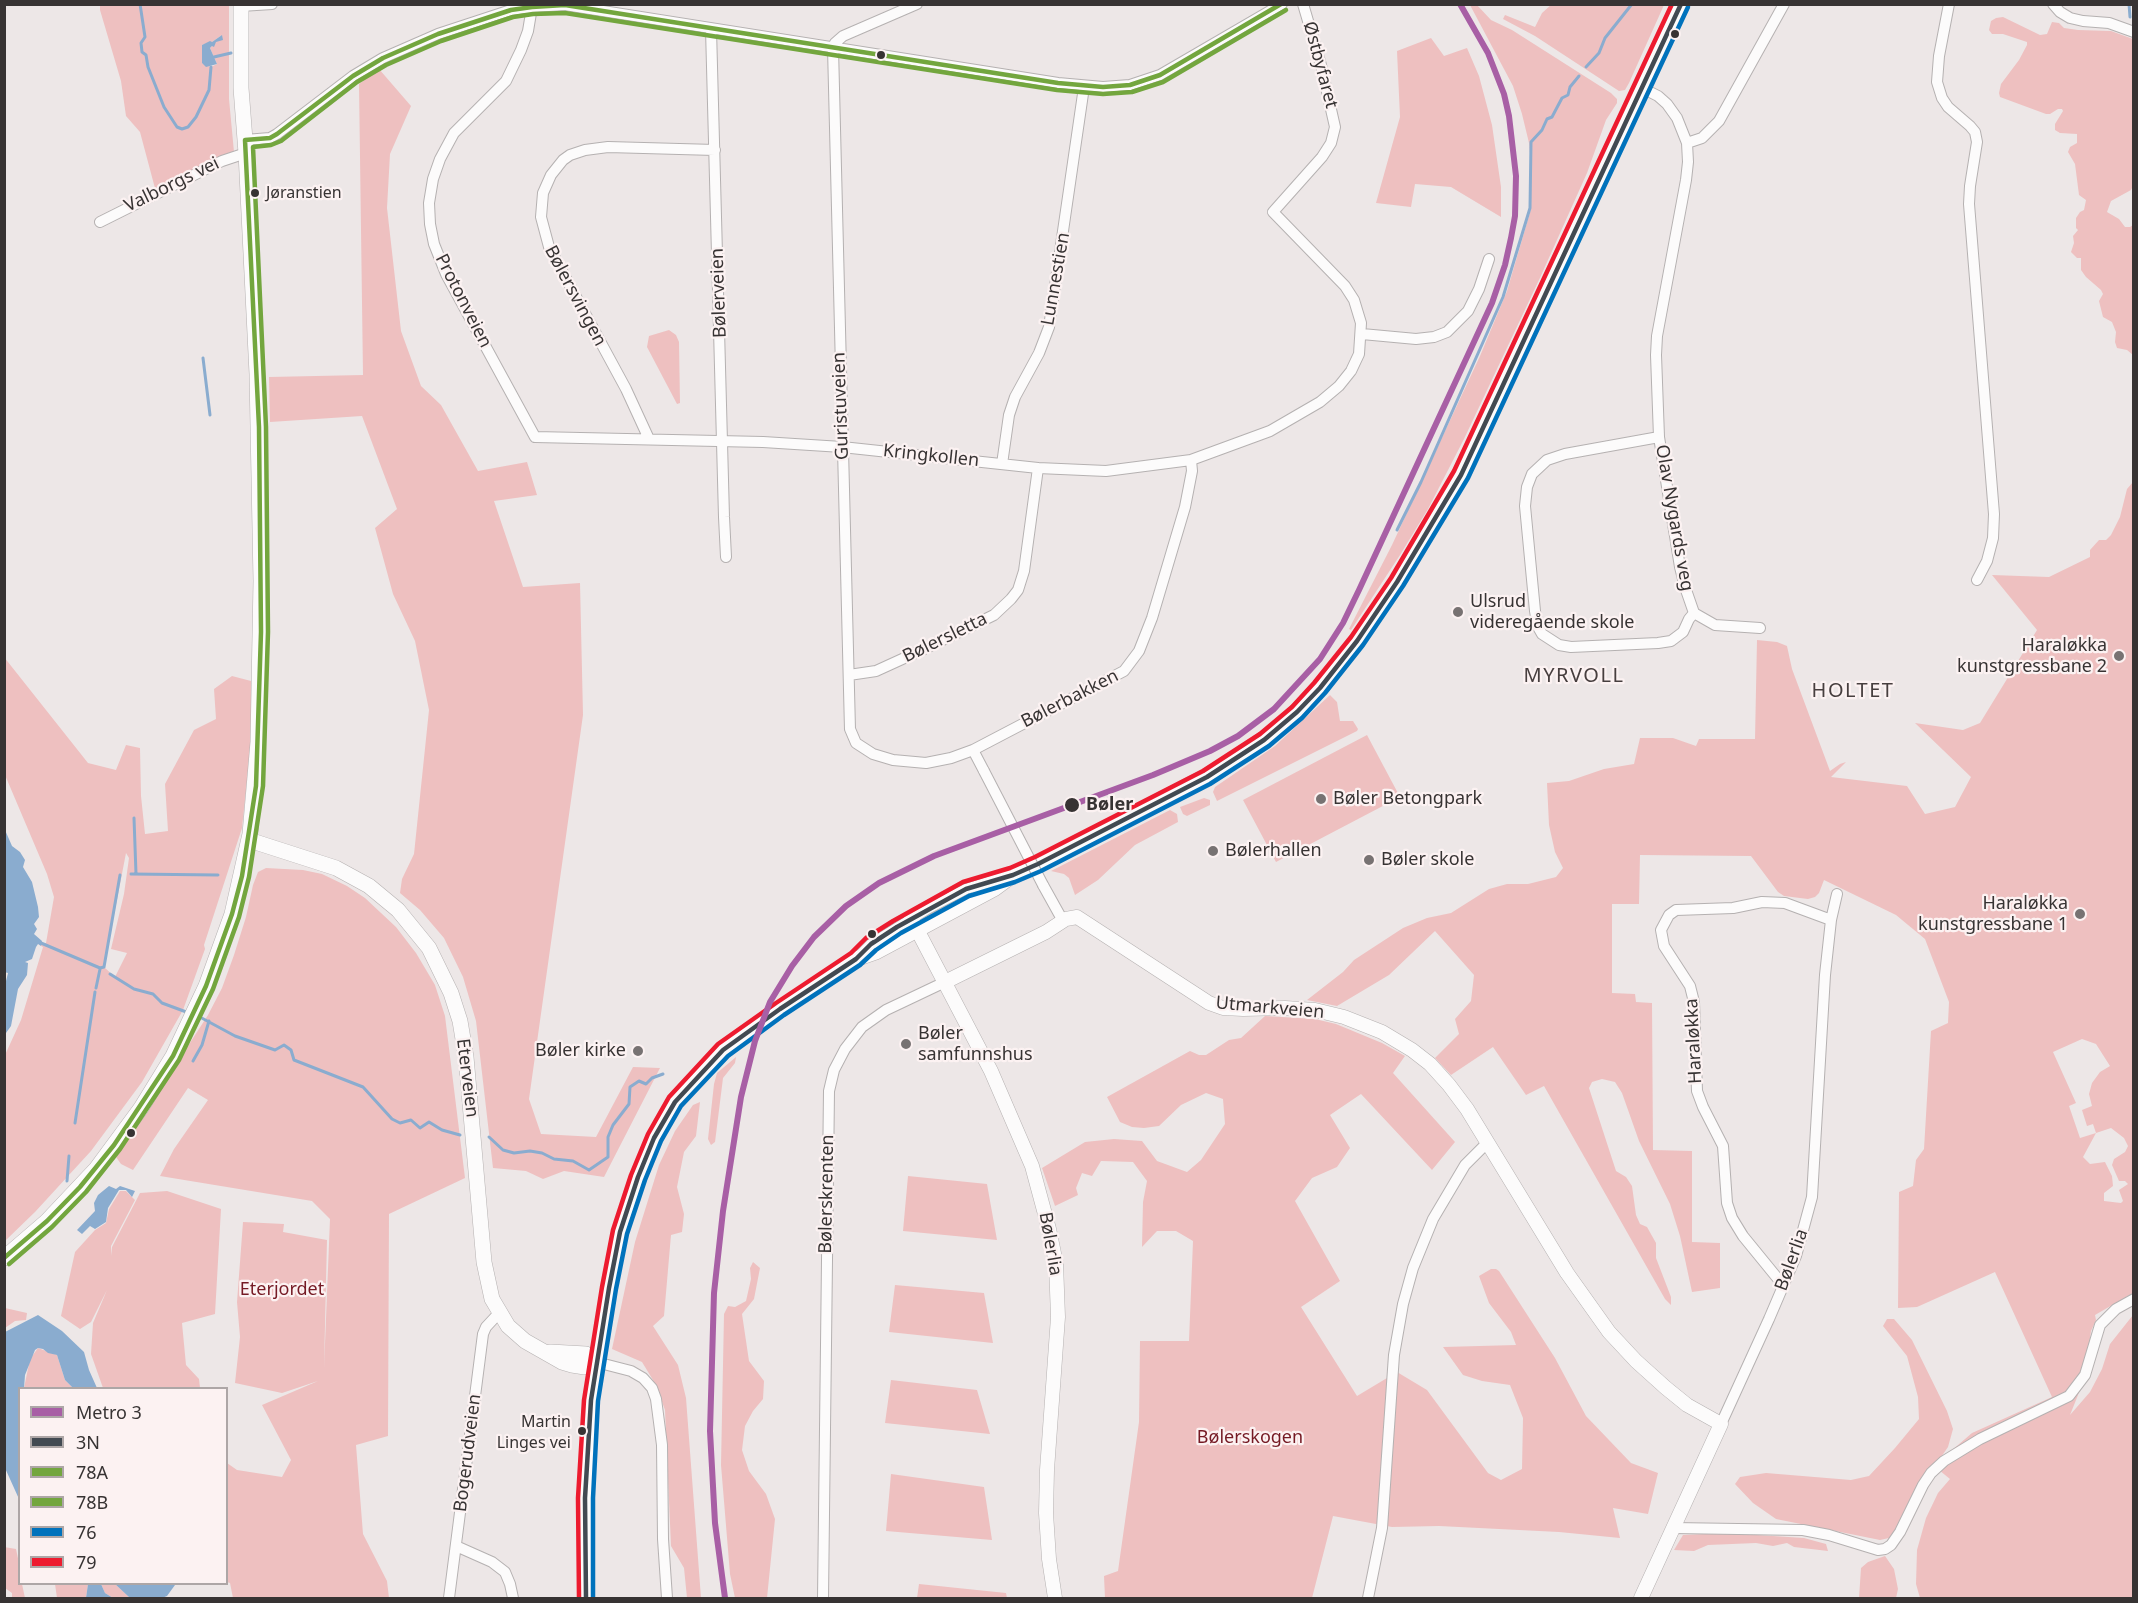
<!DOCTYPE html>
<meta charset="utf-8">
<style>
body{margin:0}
#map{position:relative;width:2138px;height:1603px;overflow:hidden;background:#ede7e7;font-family:"Noto Sans",sans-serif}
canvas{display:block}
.frame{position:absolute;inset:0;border:6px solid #373333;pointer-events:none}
.legend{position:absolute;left:18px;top:1387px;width:210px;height:198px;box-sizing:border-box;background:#fcf2f2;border:2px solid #ada6a6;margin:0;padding:8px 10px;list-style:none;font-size:18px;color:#373333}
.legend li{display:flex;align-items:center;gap:12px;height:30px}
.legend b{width:30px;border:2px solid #ada6a6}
</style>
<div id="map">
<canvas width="2138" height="1603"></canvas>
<div class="frame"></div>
<ul class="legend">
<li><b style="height:8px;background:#a85fa5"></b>Metro 3</li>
<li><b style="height:8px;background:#424a52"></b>3N</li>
<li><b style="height:8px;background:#73a63e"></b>78A</li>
<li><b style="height:8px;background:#73a63e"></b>78B</li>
<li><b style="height:8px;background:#0072bc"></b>76</li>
<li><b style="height:8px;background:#ed1b2f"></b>79</li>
</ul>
</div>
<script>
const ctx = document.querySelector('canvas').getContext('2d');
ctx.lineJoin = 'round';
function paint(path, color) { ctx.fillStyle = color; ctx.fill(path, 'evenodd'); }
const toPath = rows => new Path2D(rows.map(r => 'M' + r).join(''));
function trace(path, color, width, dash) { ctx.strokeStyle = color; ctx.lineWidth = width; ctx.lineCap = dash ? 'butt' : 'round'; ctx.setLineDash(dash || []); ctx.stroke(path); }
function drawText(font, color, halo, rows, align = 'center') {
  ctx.font = font + ' "Noto Sans",sans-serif'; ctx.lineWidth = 4.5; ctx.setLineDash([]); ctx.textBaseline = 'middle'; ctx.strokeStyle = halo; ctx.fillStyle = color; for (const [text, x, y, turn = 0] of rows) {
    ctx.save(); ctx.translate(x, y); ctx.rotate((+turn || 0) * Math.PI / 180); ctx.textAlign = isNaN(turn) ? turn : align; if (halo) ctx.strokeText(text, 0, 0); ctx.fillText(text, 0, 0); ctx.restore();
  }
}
paint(toPath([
 [100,4,229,5,229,99,234,152,156,192,140,132,126,116,121,81,100,10],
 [222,35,210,48,217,64,211,67,202,63,202,45,212,42],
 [1552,4,1664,4,1664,5,1629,83,1625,90,1619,91,1535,36,1503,19,1505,15,1535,27,1542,13],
 [1470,5,1477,5,1491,20,1512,30,1611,93,1617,99,1617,103,1606,120,1587,173,1539,280,1464,439,1428,509,1400,555,1351,630,1349,629,1392,545,1480,356,1507,291,1531,209,1531,164,1529,143,1522,114,1513,86],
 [2003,17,2040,35,2047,34,2052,22,2059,23,2064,28,2078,30,2111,31,2133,39,2133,186,2131,190,2111,201,2107,212,2119,219,2125,227,2130,227,2133,225,2133,355,2127,350,2117,348,2115,342,2116,332,2112,322,2103,317,2099,301,2103,294,2101,290,2086,277,2081,270,2081,258,2077,258,2071,252,2074,243,2073,236,2078,230,2076,228,2076,218,2080,212,2084,210,2086,200,2079,195,2075,164,2068,152,2070,147,2077,143,2077,134,2060,133,2055,130,2055,124,2063,111,2062,109,2058,109,2050,114,2046,114,2000,97,1999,93,2001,84,2019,60,2027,45,2027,42,2003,34,1992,34,1989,30,1991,21,1996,18],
 [1431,38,1444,56,1467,48,1479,76,1492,125,1501,187,1501,217,1451,187,1415,184,1411,207,1376,203,1400,117,1397,51],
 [379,69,411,106,390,154,387,208,401,331,421,386,441,405,478,471,527,462,537,495,494,501,523,587,580,583,583,715,529,1099,541,1134,596,1137,633,1067,660,1068,604,1177,564,1171,543,1179,526,1171,493,1168,476,1021,463,977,444,938,420,910,400,893,402,879,414,854,429,710,415,641,393,594,375,528,397,509,362,416,270,422,269,377,363,375,359,84],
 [669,330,676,335,679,342,680,403,677,404,647,347,649,336],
 [2133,482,2133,1293,2095,1315,2096,1320,2091,1331,2088,1353,2088,1370,2070,1415,2090,1392,2102,1369,2110,1344,2133,1315,2133,1598,1920,1598,1916,1584,1917,1550,1926,1518,1938,1493,1950,1479,1934,1466,1899,1529,1889,1538,1880,1540,1776,1519,1753,1503,1735,1484,1740,1477,1766,1473,1851,1480,1869,1476,1895,1448,1919,1419,1918,1397,1907,1356,1883,1326,1887,1319,1894,1319,1912,1340,1947,1411,1953,1429,1948,1447,1937,1463,1972,1433,2052,1397,1995,1272,1917,1307,1898,1308,1899,1192,1913,1186,1916,1160,1924,1149,1931,1031,1948,1023,1949,1002,1925,939,1896,915,1824,880,1819,893,1815,897,1808,899,1784,896,1778,892,1751,856,1640,855,1639,904,1612,904,1612,993,1635,994,1636,1002,1652,1003,1653,1150,1692,1151,1692,1242,1720,1243,1720,1288,1692,1292,1680,1236,1670,1204,1639,1141,1622,1093,1615,1082,1602,1079,1592,1082,1589,1088,1616,1171,1626,1177,1632,1186,1636,1215,1640,1224,1647,1227,1656,1243,1656,1258,1671,1297,1671,1305,1665,1299,1544,1086,1526,1095,1493,1047,1451,1075,1435,1058,1459,1034,1455,1019,1471,1001,1474,975,1435,931,1389,975,1337,1006,1307,1000,1343,972,1354,960,1403,928,1427,918,1451,913,1489,889,1507,884,1528,884,1556,877,1563,868,1555,852,1549,825,1547,783,1569,781,1604,769,1634,764,1640,738,1673,738,1696,746,1699,739,1755,739,1757,640,1777,642,1787,646,1792,669,1830,771,1840,764,1846,762,1831,777,1907,786,1925,814,1955,807,1971,777,1915,723,1963,730,1980,723,2037,630,1992,575,2049,577,2090,557,2090,550,2099,540,2106,540,2111,535,2120,517,2127,489],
 [2082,1039,2096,1044,2110,1066,2100,1072,2092,1083,2089,1094,2092,1106,2082,1110,2087,1126,2093,1124,2096,1133,2080,1138,2069,1106,2076,1103,2053,1052],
 [2111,1128,2124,1138,2128,1146,2125,1152,2114,1159,2112,1165,2119,1181,2125,1181,2128,1184,2119,1190,2123,1201,2121,1203,2104,1201,2104,1193,2113,1186,2112,1176,2105,1162,2090,1164,2083,1157,2096,1133],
 [4,657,88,763,116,770,126,745,140,748,141,796,145,834,168,831,165,784,194,730,216,719,214,689,232,676,251,681,252,735,242,828,204,945,205,949,183,1010,142,1082,91,1151,35,1212,5,1241,5,1055,21,1020,43,947,41,946,41,943,46,943,54,897,47,874,5,775],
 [126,853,129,858,124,894,111,949,127,953,115,977,104,967],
 [1330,695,1337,702,1340,721,1353,721,1358,729,1357,731,1217,801,1213,792,1215,787,1275,746],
 [1367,735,1400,797,1276,862,1243,800],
 [1204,798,1210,800,1210,805,1187,816,1183,814,1180,807],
 [1170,810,1177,814,1178,822,1135,845,1098,880,1075,895,1069,878,1064,874,1051,871],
 [266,868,303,870,322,874,347,886,365,898,396,927,416,953,435,985,445,1016,465,1178,389,1214,388,1436,356,1445,363,1534,387,1581,389,1598,233,1598,230,1583,227,1582,227,1463,237,1470,282,1477,291,1460,262,1405,318,1381,282,1393,235,1383,240,1337,237,1302,243,1222,284,1224,283,1232,327,1240,324,1368,330,1219,312,1201,160,1176,174,1149,208,1100,188,1088,133,1170,121,1164,116,1157,208,1015,222,988,234,955,246,917,253,885,258,872],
 [1265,1016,1315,1019,1336,1024,1382,1043,1405,1056,1393,1073,1455,1142,1432,1170,1361,1094,1330,1115,1350,1148,1337,1167,1312,1178,1295,1201,1340,1281,1301,1307,1357,1396,1397,1372,1427,1390,1488,1473,1501,1480,1522,1469,1523,1418,1510,1385,1482,1381,1463,1375,1443,1347,1516,1345,1511,1332,1489,1303,1479,1276,1491,1269,1496,1269,1499,1271,1555,1358,1586,1416,1631,1463,1658,1473,1648,1514,1613,1508,1620,1538,1559,1532,1439,1526,1392,1527,1333,1516,1312,1598,1105,1598,1104,1576,1118,1571,1139,1422,1140,1341,1189,1341,1193,1241,1176,1231,1157,1231,1142,1247,1143,1202,1147,1181,1133,1162,1101,1161,1092,1176,1082,1173,1076,1188,1078,1195,1055,1206,1042,1168,1085,1142,1114,1139,1142,1141,1157,1161,1187,1172,1201,1160,1225,1124,1223,1099,1206,1093,1181,1105,1159,1126,1144,1128,1132,1127,1120,1122,1107,1097,1190,1051,1199,1055,1206,1055,1229,1040,1241,1038],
 [736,1057,735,1063,723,1078,715,1142,711,1145,708,1139,714,1084,717,1073],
 [700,1102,696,1136,684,1152,677,1187,684,1214,682,1232,671,1235,664,1316,653,1326,678,1365,686,1398,701,1598,687,1598,684,1568,671,1546,665,1410,656,1385,642,1362,612,1349,635,1242,659,1165,675,1131,693,1105],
 [908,1176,987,1184,997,1240,903,1231],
 [120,1191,126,1191,135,1200,111,1246,111,1256,112,1247,140,1193,167,1191,221,1209,215,1314,182,1323,186,1365,199,1379,200,1388,103,1388,91,1354,93,1323,107,1290,91,1322,80,1329,61,1316,75,1252,95,1230,106,1223,109,1209],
 [753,1262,760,1268,754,1299,742,1314,749,1361,764,1381,763,1399,753,1411,745,1426,742,1450,749,1471,766,1494,775,1519,767,1598,735,1598,730,1574,721,1465,724,1314,728,1306,735,1307,746,1301,751,1279,750,1268],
 [895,1285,984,1293,993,1343,889,1332],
 [5,1308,27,1313,26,1320,15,1321,5,1328],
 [38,1348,57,1355,65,1380,73,1388,24,1388,30,1359],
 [891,1380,977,1390,990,1434,885,1423],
 [891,1474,984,1487,992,1540,886,1531],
 [1726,1533,1804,1538,1826,1544,1828,1551,1794,1547,1787,1543,1773,1546,1756,1543,1708,1545,1694,1551,1674,1550,1683,1535],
 [4,1547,16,1549,19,1563,20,1584,22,1584,25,1598,12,1598,12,1593,5,1588],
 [1885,1556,1894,1569,1898,1589,1896,1598,1859,1598,1861,1568,1868,1562],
 [55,1584,88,1584,86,1598,57,1598],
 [101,1584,115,1584,130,1598,113,1598,105,1593],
 [919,1584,1006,1593,1007,1598,917,1598]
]), '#eec0c0');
paint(toPath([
 [222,35,223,40,216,42,214,47,212,46,210,48,217,64,206,67,202,63,202,45,210,41,212,42],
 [5,830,12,846,20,852,25,860,23,867,32,882,38,907,39,917,34,924,37,929,34,934,42,941,41,946,38,944,36,947,32,959,25,962,28,963,27,975,18,989,11,1026,6,1033,5,1041,5,985,8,973,4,972],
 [109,1186,116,1189,120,1186,135,1191,132,1197,126,1190,119,1190,108,1208,106,1222,95,1229,90,1226,82,1234,77,1230,95,1211,94,1203,98,1195],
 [38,1315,62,1331,84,1352,89,1370,97,1388,73,1388,65,1380,57,1355,48,1353,43,1349,38,1348,35,1350,25,1375,24,1388,20,1388,19,1499,5,1468,5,1332],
 [88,1584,101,1584,105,1593,113,1598,86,1598],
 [115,1584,174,1584,175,1585,167,1596,162,1598,130,1598]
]), '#8aaccf');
trace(toPath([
 [140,4,145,37,141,43,142,52,146,55,148,67,164,107,177,127,182,129,188,127,196,117,209,90,211,67],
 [2129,4,2130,17],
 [214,57,231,53],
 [1586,67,1599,53,1605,38,1632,4],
 [203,358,210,415],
 [1397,530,1421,482,1503,297,1530,208,1531,142,1542,130,1547,119,1552,117,1562,98,1568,95,1570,87,1579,76],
 [134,818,136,874],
 [131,874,218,875],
 [41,943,100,968,104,967],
 [104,967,120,875],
 [110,974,134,989,153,994,162,1003,189,1013],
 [96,988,100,969],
 [198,1016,235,1036,275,1050,284,1045,291,1050,294,1060,363,1087,392,1119,400,1123,411,1120,420,1128,429,1122,442,1130,460,1135],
 [193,1061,202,1045,209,1021],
 [75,1123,95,992],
 [489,1137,503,1150,514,1153,530,1151,542,1153,554,1159,573,1161,589,1170,608,1157,608,1137,613,1125,629,1104,630,1087,639,1081,646,1084,652,1078,663,1074],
 [67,1181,69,1156]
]), '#8aaccf', 3);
const minor = toPath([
 [917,4,843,36,835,43,833,48,850,729,856,743,873,754,893,760,926,763,951,758,973,750,1124,671,1139,651,1152,618,1185,507,1192,471,1191,460],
 [1949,4,1939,56,1937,82,1942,98,1948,107,1970,126,1975,132,1977,142,1970,186,1969,204,1994,514,1993,538,1987,561,1977,580],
 [2053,4,2060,12,2070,18,2083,21,2109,23,2134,32],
 [241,6,272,4],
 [532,7,528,31,521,50,506,81,454,133,440,159,433,179,429,203,430,224,434,244,446,274,535,437,763,442,842,447,1038,468,1106,471,1191,460,1270,431,1320,402,1339,386,1351,371,1359,354,1361,323,1354,300,1345,286,1273,212,1322,157,1331,143,1335,127,1321,65,1303,4],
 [711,29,724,517,726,557],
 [1642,88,1658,96,1667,104,1677,118,1687,143,1688,162,1686,180,1657,336,1656,355,1659,437,1680,567,1685,587,1694,613,1715,625,1760,628],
 [245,140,270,138,277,134,353,76,383,58,438,34,511,10,532,7,565,5,1058,83,1103,87,1130,85,1160,75,1282,4],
 [1687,143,1702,138,1719,121,1784,4],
 [100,222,222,161,246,153],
 [1362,334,1416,339,1434,337,1447,332,1468,311,1479,289,1489,259],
 [1659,437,1565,454,1547,460,1532,474,1527,487,1525,506,1535,611,1538,627,1542,634,1559,645,1571,647,1658,643,1671,641,1683,632,1689,619,1694,613],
 [649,439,626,389,549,247,541,217,543,193,551,175,563,160,570,155,585,150,608,147,715,150],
 [1002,464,1009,415,1015,397,1039,353,1049,327,1084,87],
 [849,675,876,671,922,650,994,615,1011,599,1018,590,1024,571,1038,468],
 [973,750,984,771],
 [1043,885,1063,921],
 [860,955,871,944,929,908,966,889,1006,876],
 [1783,1285,1743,1236,1732,1218,1727,1203,1723,1146,1703,1107,1697,1091,1694,1002,1690,986,1664,946,1661,930,1669,915,1676,910,1733,908,1762,902,1785,903,1831,920],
 [596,1362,631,1371,643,1378,652,1388,656,1399,662,1445,663,1539,667,1598],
 [1721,1424,1769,1319,1796,1256,1812,1197,1825,975,1831,920,1837,894],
 [1673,1528,1803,1530,1829,1535,1878,1550,1885,1549,1891,1545,1900,1532,1923,1485,1931,1473,1944,1461,1980,1439,2069,1396,2085,1375,2100,1325,2116,1309,2134,1299],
 [456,1546,492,1562,505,1572,510,1584,513,1598],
 [449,1598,483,1334,486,1327,499,1313],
 [823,1598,829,1091,834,1070,845,1049,862,1027,886,1010,945,982],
 [1368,1598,1382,1528,1394,1355,1403,1304,1413,1268,1433,1219,1465,1165,1488,1142]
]);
const tertiary = toPath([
 [911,918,991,1071,1032,1166,1049,1229,1056,1263,1058,1317,1047,1470,1046,1513,1049,1559,1055,1598],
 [945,982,1046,932,1066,919,1077,917,1209,1003,1223,1008,1243,1009,1285,1008,1315,1010,1344,1017,1382,1032,1412,1050,1430,1064,1449,1085,1467,1109,1567,1273,1609,1332,1636,1361,1666,1388,1687,1405,1721,1424,1641,1598]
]);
const secondary = toPath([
 [249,840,336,868,369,886,398,910,429,948,451,993,460,1021,466,1057,484,1262,492,1299,508,1326,525,1341,562,1362,572,1365,585,1367,596,1362],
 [4,1258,47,1221,96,1169,141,1108,173,1056,206,986,232,914,250,834,258,742,261,581,257,374,246,153,241,88,241,4],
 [550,1352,586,1354,596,1362],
 [586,1598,585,1498,591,1400,609,1288,620,1232,638,1177,654,1138,675,1102,686,1088,723,1050,780,1009,856,959,876,952,994,889,1013,875,1038,864,1227,765,1280,727,1320,688,1357,641,1397,582,1461,475,1681,4]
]);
trace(minor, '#b5b1b1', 12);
trace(tertiary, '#b5b1b1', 15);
trace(secondary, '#b5b1b1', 16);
trace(minor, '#fcfbfb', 10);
trace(tertiary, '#fcfbfb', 14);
trace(secondary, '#fcfbfb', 15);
const minorBridge = toPath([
 [984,771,1043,885]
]);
trace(minorBridge, '#b5b1b1', 12, []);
trace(minorBridge, '#fcfbfb', 10);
trace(toPath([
 [586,1598,585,1498,591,1400,609,1288,620,1232,638,1177,654,1138,675,1102,723,1050,780,1009,856,959,871,944,897,927,966,889,1013,875,1038,864,1207,777,1264,740,1297,712,1320,688,1357,641,1397,582,1461,475,1681,4]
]), '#424a52', 4.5);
trace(toPath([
 [4,1258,47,1221,80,1187,114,1145,173,1056,206,986,232,914,242,876,256,786,261,632,259,427,245,140,270,138,277,134,353,76,383,58,438,34,511,10,532,7,565,5,1058,83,1103,87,1130,85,1160,75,1281,4]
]), '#73a63e', 4.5);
trace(toPath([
 [9,1264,52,1227,86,1192,120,1149,179,1060,213,989,239,917,249,877,263,786,268,632,266,427,253,147,271,145,281,141,357,82,386,65,441,41,513,17,533,14,565,13,1057,90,1103,94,1132,92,1163,82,1286,10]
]), '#73a63e', 4.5);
trace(toPath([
 [593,1598,593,1498,598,1401,616,1289,627,1234,645,1180,661,1141,681,1106,728,1056,784,1015,860,965,876,950,901,933,969,896,1015,882,1041,871,1210,784,1269,746,1302,718,1325,693,1363,645,1403,586,1468,478,1688,7]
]), '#0072bc', 4.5);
trace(toPath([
 [579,1598,578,1498,584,1400,602,1287,613,1230,631,1175,648,1134,669,1097,718,1044,776,1003,851,953,866,938,893,921,963,882,1010,868,1035,857,1203,771,1260,734,1292,707,1314,683,1351,637,1391,578,1454,471,1672,4]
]), '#ed1b2f', 4.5);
trace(toPath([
 [725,1598,715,1523,710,1431,714,1293,723,1211,741,1097,755,1041,770,1002,792,966,814,937,846,906,879,883,934,856,1153,775,1210,751,1238,736,1274,709,1320,659,1343,623,1359,590,1492,303,1505,265,1511,238,1515,216,1516,176,1509,116,1504,94,1488,53,1460,4]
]), '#a85fa5', 6);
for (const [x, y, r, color] of [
 [1675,34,5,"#373333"],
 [881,55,5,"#373333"],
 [255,193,5,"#373333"],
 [1458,612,6,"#777272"],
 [2119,656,6,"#777272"],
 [1321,799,6,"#777272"],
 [1072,805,8,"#373333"],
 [1213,851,6,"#777272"],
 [1369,860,6,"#777272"],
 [2080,914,6,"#777272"],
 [872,934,5,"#373333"],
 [906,1044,6,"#777272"],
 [638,1051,6,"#777272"],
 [131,1133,5,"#373333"],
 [582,1431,5,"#373333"]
]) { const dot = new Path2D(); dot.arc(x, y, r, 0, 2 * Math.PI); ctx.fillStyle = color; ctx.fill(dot); trace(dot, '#fcf2f2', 2); }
drawText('16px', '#373333', '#fcf2f2', [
 ["Jøranstien",266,193],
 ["Martin",571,1422,"right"],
 ["Linges vei",571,1443,"right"]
], 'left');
drawText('18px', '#373333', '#fcf2f2', [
 ["Østbyfaret",1320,65,75],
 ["Valborgs vei",172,185,-26],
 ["Lunnestien",1056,279,-80],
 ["Bølerveien",719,293,-92],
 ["Bølersvingen",575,296,62],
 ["Protonveien",463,301,63],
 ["Guristuveien",841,406,-92],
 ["Kringkollen",931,456,6],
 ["Olav Nygards veg",1674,518,80],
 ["Bølersletta",945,638,-26],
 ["Bølerbakken",1070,699,-27],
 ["Utmarkveien",1270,1008,5],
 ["Haraløkka",1694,1041,-93],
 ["Eterveien",467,1078,83],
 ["Bølerskrenten",827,1194,-89],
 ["Bølerlia",1050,1244,80],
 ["Bølerlia",1792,1260,-70],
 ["Bogerudveien",468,1453,-83]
]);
drawText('18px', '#373333', '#fcf2f2', [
 ["Ulsrud",1470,602],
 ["videregående skole",1470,623],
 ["Haraløkka",2107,646,"right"],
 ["kunstgressbane 2",2107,667,"right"],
 ["Bøler Betongpark",1333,799],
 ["Bølerhallen",1225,851],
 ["Bøler skole",1381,860],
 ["Haraløkka",2068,904,"right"],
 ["kunstgressbane 1",2068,925,"right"],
 ["Bøler",918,1034],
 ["samfunnshus",918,1055],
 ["Bøler kirke",626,1051,"right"]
], 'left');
drawText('bold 18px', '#373333', '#fcf2f2', [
 ["Bøler",1086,805]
], 'left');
drawText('18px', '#751a24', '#fcf2f2', [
 ["Eterjordet",282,1290],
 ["Bølerskogen",1250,1438]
]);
ctx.letterSpacing = '1.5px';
drawText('20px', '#473f3f', '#fcf2f2', [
 ["MYRVOLL",1574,676],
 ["HOLTET",1853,691]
]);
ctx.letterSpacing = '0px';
</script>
